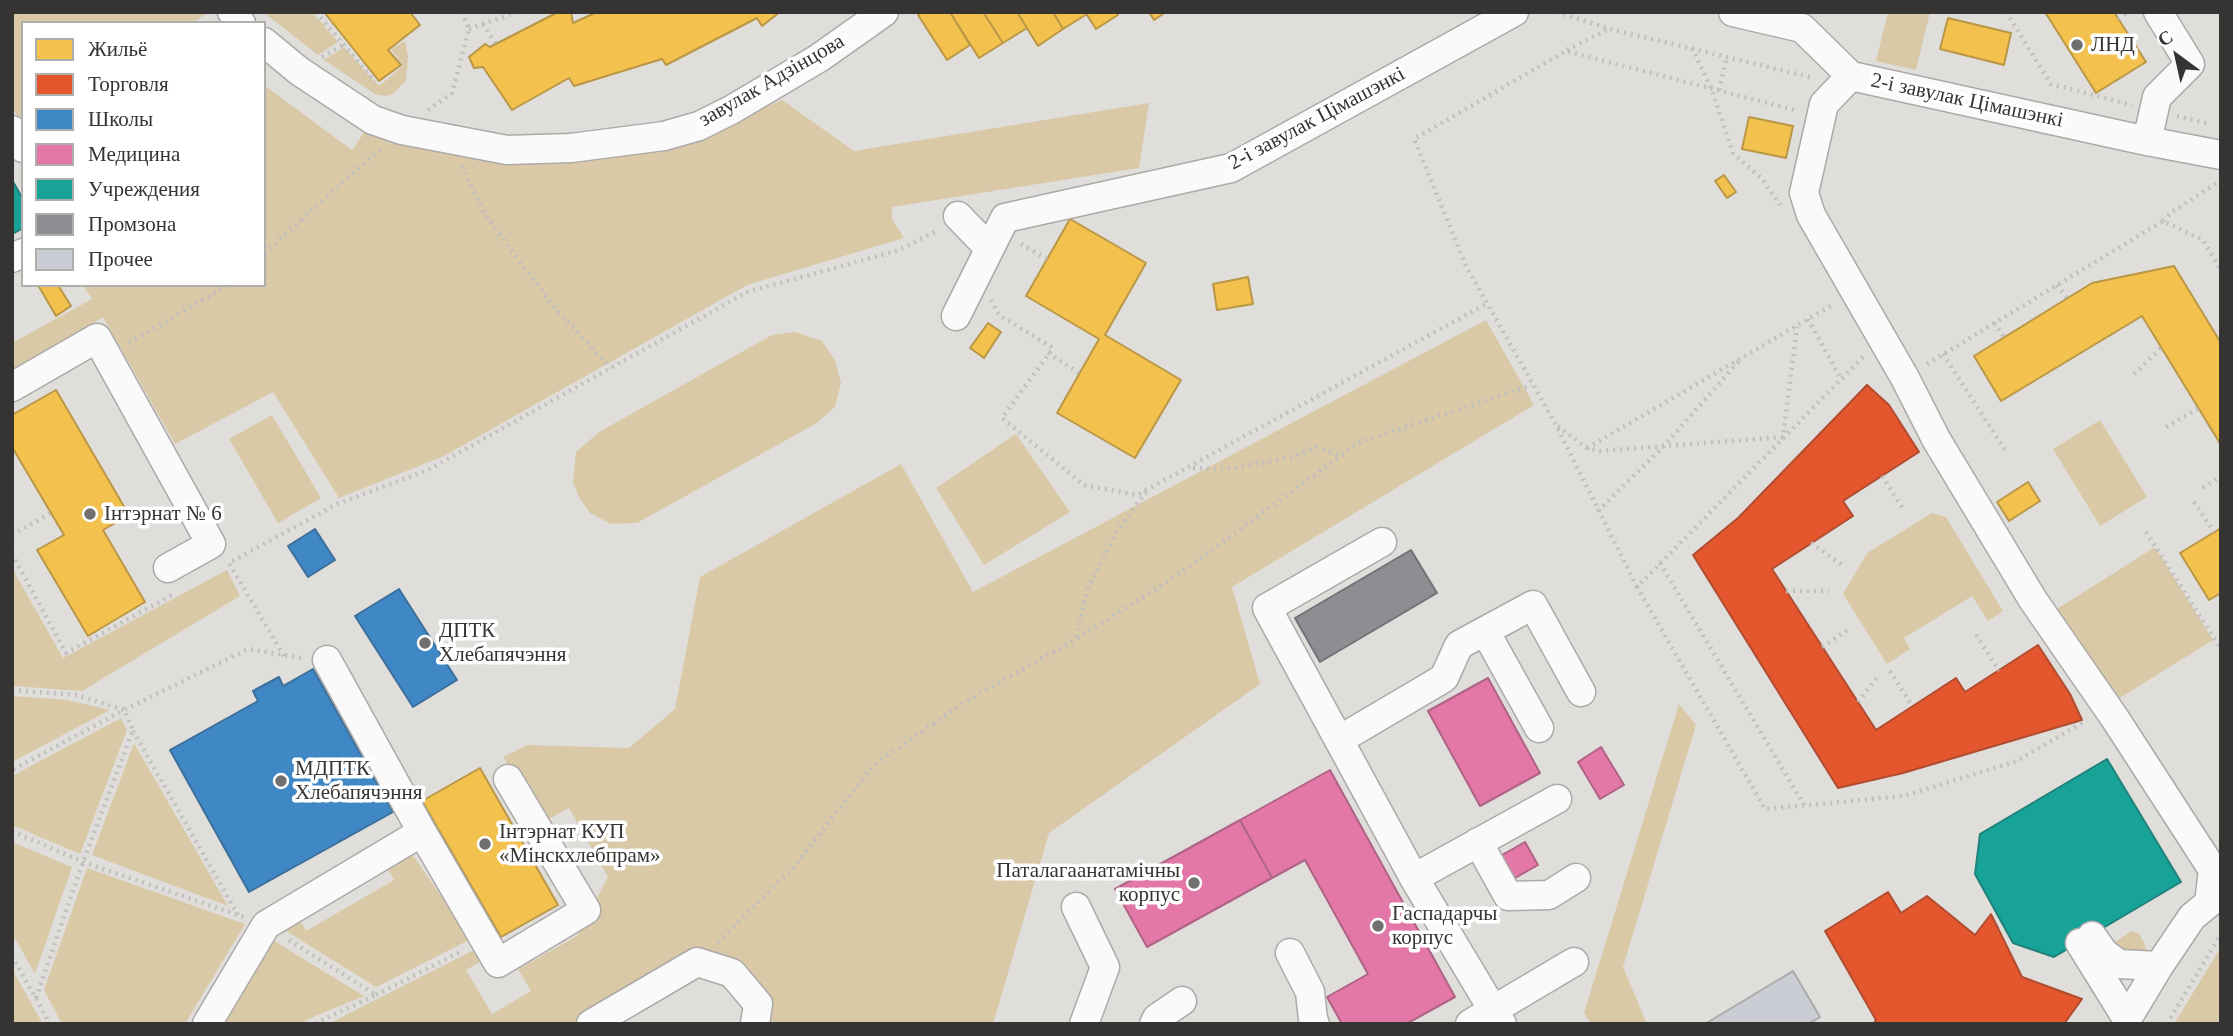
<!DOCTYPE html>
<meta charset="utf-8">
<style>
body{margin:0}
#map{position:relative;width:2233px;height:1036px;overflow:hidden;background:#e0dedb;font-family:Georgia,serif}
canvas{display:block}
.frame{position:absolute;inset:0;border:14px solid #353433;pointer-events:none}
.legend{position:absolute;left:21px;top:21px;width:245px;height:266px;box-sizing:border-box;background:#fff;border:2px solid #aeaead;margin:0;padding:9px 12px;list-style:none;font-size:21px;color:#353433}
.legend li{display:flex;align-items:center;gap:14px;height:35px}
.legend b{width:35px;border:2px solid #aeaead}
.north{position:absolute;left:2142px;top:21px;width:70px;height:70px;-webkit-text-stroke:5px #fff;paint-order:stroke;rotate:327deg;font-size:19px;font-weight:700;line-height:28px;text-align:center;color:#353433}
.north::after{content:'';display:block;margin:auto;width:24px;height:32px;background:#353433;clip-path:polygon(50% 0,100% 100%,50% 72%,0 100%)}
</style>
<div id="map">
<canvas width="2233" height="1036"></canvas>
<div class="frame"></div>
<ul class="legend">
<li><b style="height:19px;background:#f2c14e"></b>Жильё</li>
<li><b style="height:19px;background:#e4572e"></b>Торговля</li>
<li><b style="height:19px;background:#3f88c5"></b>Школы</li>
<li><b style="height:19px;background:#e377a8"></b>Медицина</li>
<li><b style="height:19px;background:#17a398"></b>Учреждения</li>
<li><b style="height:19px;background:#8d8d92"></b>Промзона</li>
<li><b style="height:19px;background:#cacdd4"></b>Прочее</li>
</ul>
<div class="north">С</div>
</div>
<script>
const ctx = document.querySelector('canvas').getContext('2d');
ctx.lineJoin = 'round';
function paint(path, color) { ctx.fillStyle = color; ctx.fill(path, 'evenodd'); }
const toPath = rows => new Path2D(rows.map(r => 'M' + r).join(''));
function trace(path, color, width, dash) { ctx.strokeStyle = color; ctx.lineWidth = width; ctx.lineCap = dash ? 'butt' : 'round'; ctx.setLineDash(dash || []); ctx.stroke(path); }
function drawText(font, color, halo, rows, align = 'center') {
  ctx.font = font + ' Georgia,serif'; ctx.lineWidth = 7; ctx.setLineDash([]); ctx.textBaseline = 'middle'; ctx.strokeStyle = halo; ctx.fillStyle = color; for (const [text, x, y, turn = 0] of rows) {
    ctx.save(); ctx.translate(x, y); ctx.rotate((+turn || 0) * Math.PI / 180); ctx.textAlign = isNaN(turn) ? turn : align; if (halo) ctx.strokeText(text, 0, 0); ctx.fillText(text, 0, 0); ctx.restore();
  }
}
paint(toPath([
 [12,12,208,12,193,23,23,23,23,126,12,106],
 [263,12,312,12,338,42,318,55],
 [1888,12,1930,12,1916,70,1876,61],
 [405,41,408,56,406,80,393,94,386,96,375,94,324,60,344,47,379,86,403,66,391,49],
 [264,85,352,150,365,131,499,156,726,124,782,100,854,151,1149,103,1139,168,892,207,892,219,904,238,747,285,444,456,339,498,273,392,175,444,103,317,12,373,12,343,92,299,83,285,264,285],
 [1486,320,1534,405,1232,587,1260,684,1049,833,993,1024,768,1024,764,1002,687,958,575,1024,328,1024,474,950,480,962,466,970,492,1014,531,991,518,969,577,936,608,877,569,808,543,822,503,757,527,745,629,748,675,709,700,577,901,464,973,592],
 [795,332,822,341,835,360,841,383,835,407,817,423,637,523,611,524,590,513,580,499,573,482,576,452,599,432,772,335],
 [272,415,321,498,278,523,229,439],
 [2100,420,2147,497,2100,526,2053,449],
 [1016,434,1070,512,984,565,936,488],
 [1932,513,1946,517,2003,611,1988,621,1972,596,1904,638,1910,649,1887,664,1843,594,1867,553],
 [2155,547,2213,640,2115,701,2057,609],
 [12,568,63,658,227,570,240,596,82,691,12,686],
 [12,696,67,700,110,710,12,762],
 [1679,704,1696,725,1623,967,1647,1024,1591,1024,1584,1013],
 [121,718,127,730,80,854,12,825,12,776],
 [134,743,228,906,92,855],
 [12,842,72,867,35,974,12,933],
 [407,847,471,939,376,987,275,924,296,914,306,931,394,880,383,861],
 [87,868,245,924,185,1024,62,1024,44,990],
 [2132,931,2139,934,2145,944,2146,951,2142,955,2134,956,2114,947,2116,941],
 [271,939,364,996,306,1020,304,1024,217,1024],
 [2221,947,2221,1024,2174,1024],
 [12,969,43,1024,12,1023]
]), '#d9c9a7');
const homes = toPath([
 [324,12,410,12,420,25,388,50,401,65,379,81,324,12],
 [558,12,571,12,573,23,597,12,780,12,762,26,757,18,666,65,662,59,574,86,569,78,512,110,483,67,474,68,469,57,485,44,490,47,558,12],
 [922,12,950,12,970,45,947,60,918,15,922,12],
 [954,12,983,12,1003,43,979,58,951,14,954,12],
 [983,12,1017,12,1027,28,1003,43,983,12],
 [1017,12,1053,12,1063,29,1038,46,1017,12],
 [1053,12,1085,12,1087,14,1063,29,1053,12],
 [1085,12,1116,12,1118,15,1096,29,1085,12],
 [1149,12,1166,12,1154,20,1149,12],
 [2045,12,2114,12,2146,62,2096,93,2045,12],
 [1948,18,2011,33,2004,65,1940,49,1948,18],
 [1749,117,1793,126,1786,158,1742,149,1749,117],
 [1724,175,1736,192,1727,198,1715,181,1724,175],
 [1070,219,1146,263,1105,335,1181,380,1135,458,1057,413,1099,339,1026,296,1070,219],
 [2174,266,2221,343,2221,445,2142,316,2001,401,1974,356,2092,283,2174,266],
 [1248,277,1253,304,1217,310,1213,284,1248,277],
 [38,285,58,285,71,306,56,316,38,285],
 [988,323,1001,332,984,358,970,348,988,323],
 [56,390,129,515,103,530,145,602,88,636,37,550,64,535,12,447,12,415,56,390],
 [2028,482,2040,501,2009,521,1997,502,2028,482],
 [2221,528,2221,593,2209,600,2180,553,2221,528],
 [480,768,558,905,501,937,422,801,480,768]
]);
paint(homes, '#f2c14e');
trace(homes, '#b99746', 2);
const shops = toPath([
 [1867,385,1889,405,1919,452,1843,501,1853,516,1772,569,1876,730,1956,678,1965,692,2038,645,2070,694,2082,720,1903,773,1838,788,1693,555,1738,518,1867,385],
 [1888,892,1901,913,1927,896,1975,935,1991,914,2022,977,2082,999,2064,1024,1873,1024,1876,1020,1825,931,1888,892]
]);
paint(shops, '#e4572e');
trace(shops, '#b04c30', 2);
const schools = toPath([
 [315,529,335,560,308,577,288,546,315,529],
 [399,589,457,680,413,707,355,616,399,589],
 [313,669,393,812,249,892,170,750,258,701,253,691,279,677,283,686,313,669]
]);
paint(schools, '#3f88c5');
trace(schools, '#3c6f99', 2);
const health = toPath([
 [1488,678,1540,773,1480,806,1428,711,1488,678],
 [1601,747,1624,785,1600,799,1578,762,1601,747],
 [1330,770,1455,997,1406,1024,1342,1024,1327,997,1368,974,1305,860,1272,878,1240,820,1330,770],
 [1240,820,1272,878,1147,947,1115,889,1240,820],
 [1525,842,1538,865,1508,882,1495,859,1525,842]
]);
paint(health, '#e377a8');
trace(health, '#af6385', 2);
const public = toPath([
 [12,180,23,199,23,228,12,234,12,180],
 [2107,759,2181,882,2054,957,2013,943,1975,874,1980,834,2107,759]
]);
paint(public, '#17a398');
trace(public, '#20827a', 2);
const industry = toPath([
 [1411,550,1437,593,1320,662,1295,618,1411,550]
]);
paint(industry, '#8d8d92');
trace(industry, '#737276', 2);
const building = toPath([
 [1793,971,1820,1017,1808,1024,1705,1024,1793,971]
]);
paint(building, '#cacdd4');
trace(building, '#abaaaa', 2);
const minor = toPath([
 [232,12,241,23],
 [1733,12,1802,28,1851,76,2147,141,2221,155],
 [264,42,299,71,373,120,402,130,507,150,571,148,664,136,699,126,731,110,819,58,884,12],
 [1851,76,1824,104,1804,193,1811,215,1905,378,1936,439,2033,600,2116,720,2213,870,2209,903,2192,917,2159,966,2127,1019,2127,1024],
 [12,130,23,148],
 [2147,141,2157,97,2190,64,2158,12],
 [958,216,989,248],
 [12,258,23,253],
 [956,316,1005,218,1231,168,1514,12],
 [12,387,97,338,211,544,168,568],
 [1382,542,1267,608,1414,878,1493,1010,1470,1024],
 [1485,631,1539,728],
 [1339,740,1444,678,1459,645,1533,605,1581,692],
 [422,832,498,963,586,910,508,779],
 [1478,842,1508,896,1549,895,1576,878],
 [1414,878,1557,799],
 [1076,907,1105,967,1084,1024],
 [2092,936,2104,953,2119,964,2159,966],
 [2080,943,2127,1019],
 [1290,953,1310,992,1313,1019,1315,1024],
 [207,1024,266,925,422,832,327,660],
 [591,1024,697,962,732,973,758,1004,755,1024],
 [1154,1024,1157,1018,1182,1001],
 [1502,1024,1493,1010,1574,962]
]);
trace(minor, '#acaaa8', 31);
trace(toPath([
 [316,12,375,82],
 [1557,12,1610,29,1814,78],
 [2006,12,2051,84,2132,105],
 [2118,19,2128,12],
 [483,24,496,44],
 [469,29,517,12],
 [1692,48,1711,88,1733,153,1763,180,1780,205],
 [1567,50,1609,29],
 [322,57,344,44],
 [1719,90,1727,56],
 [428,110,452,93,469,29,462,12],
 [2177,116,2210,124],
 [462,166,484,213,556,310,611,368],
 [2163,221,2172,212,2220,181],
 [1021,244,1047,259],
 [264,253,381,148],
 [2057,285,2067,298],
 [991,300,999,315,1053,348,1002,418,1084,485,1137,495,1486,304],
 [1808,319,1841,379],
 [1994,323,2004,337],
 [129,343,228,285],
 [1048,353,1079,373],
 [1943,354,2005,450],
 [1863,357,1637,587,1765,809,1904,796,2017,761,2085,721],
 [1927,364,2163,221,2203,240,2221,270],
 [2134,374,2161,348],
 [1558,426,1587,448,1600,451,1783,437,1797,327],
 [2166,427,2199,408],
 [1587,448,1834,304],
 [1193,468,1227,469,1293,457,1316,447,1340,456],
 [1882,476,1903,509],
 [2203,488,2221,476],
 [2194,502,2214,532],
 [1598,511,1664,446,1739,361],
 [2146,532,2221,649],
 [12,535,51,513],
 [1811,543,1845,567],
 [12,554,66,653,172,595],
 [1660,563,1804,805],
 [1637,587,1556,425,1466,266,1414,139,1566,51,1798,111],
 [1786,591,1829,591],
 [1976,635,1999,671],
 [1077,637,1087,591,1118,529,1146,492],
 [1822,647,1851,628],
 [284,656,229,563,337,504,428,470,747,292,896,251,935,232,937,235],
 [1890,671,1912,706],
 [12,690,76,695,124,710,12,770],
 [1858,702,1879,675],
 [133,731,238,915],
 [12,831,83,862,244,917],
 [289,940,376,995,314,1024],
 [718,942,793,868,874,765,963,703,1083,635,1170,580,1360,442,1532,385],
 [12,956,50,1024],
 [376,995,462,951],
 [36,998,83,862,133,730,124,710,248,649,302,658],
 [2167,1024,2221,934]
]), '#bfbfbe', 4.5, [2, 5]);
trace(minor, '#fafafa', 28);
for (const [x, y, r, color] of [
 [2077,45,7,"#71706e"],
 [90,514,7,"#71706e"],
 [425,643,7,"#71706e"],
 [281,781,7,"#71706e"],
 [485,844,7,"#71706e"],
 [1194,883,7,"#71706e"],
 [1378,926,7,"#71706e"]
]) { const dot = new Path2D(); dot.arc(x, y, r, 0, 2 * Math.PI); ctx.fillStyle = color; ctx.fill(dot); trace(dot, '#fff', 2.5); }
drawText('21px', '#353433', '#fff', [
 ["ЛНД",2091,45],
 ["Інтэрнат № 6",104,514],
 ["ДПТК",439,631],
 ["Хлебапячэння",439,655],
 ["МДПТК",295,769],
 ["Хлебапячэння",295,793],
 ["Інтэрнат КУП",499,832],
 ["«Мінскхлебпрам»",499,856],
 ["Паталагаанатамічны",1180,871,"right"],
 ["корпус",1180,895,"right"],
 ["Гаспадарчы",1392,914],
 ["корпус",1392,938]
], 'left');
drawText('21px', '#353433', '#fff', [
 ["завулак Адзінцова",772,81,-30],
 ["2-і завулак Цімашэнкі",1967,101,12],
 ["2-і завулак Цімашэнкі",1317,119,-28]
]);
</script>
